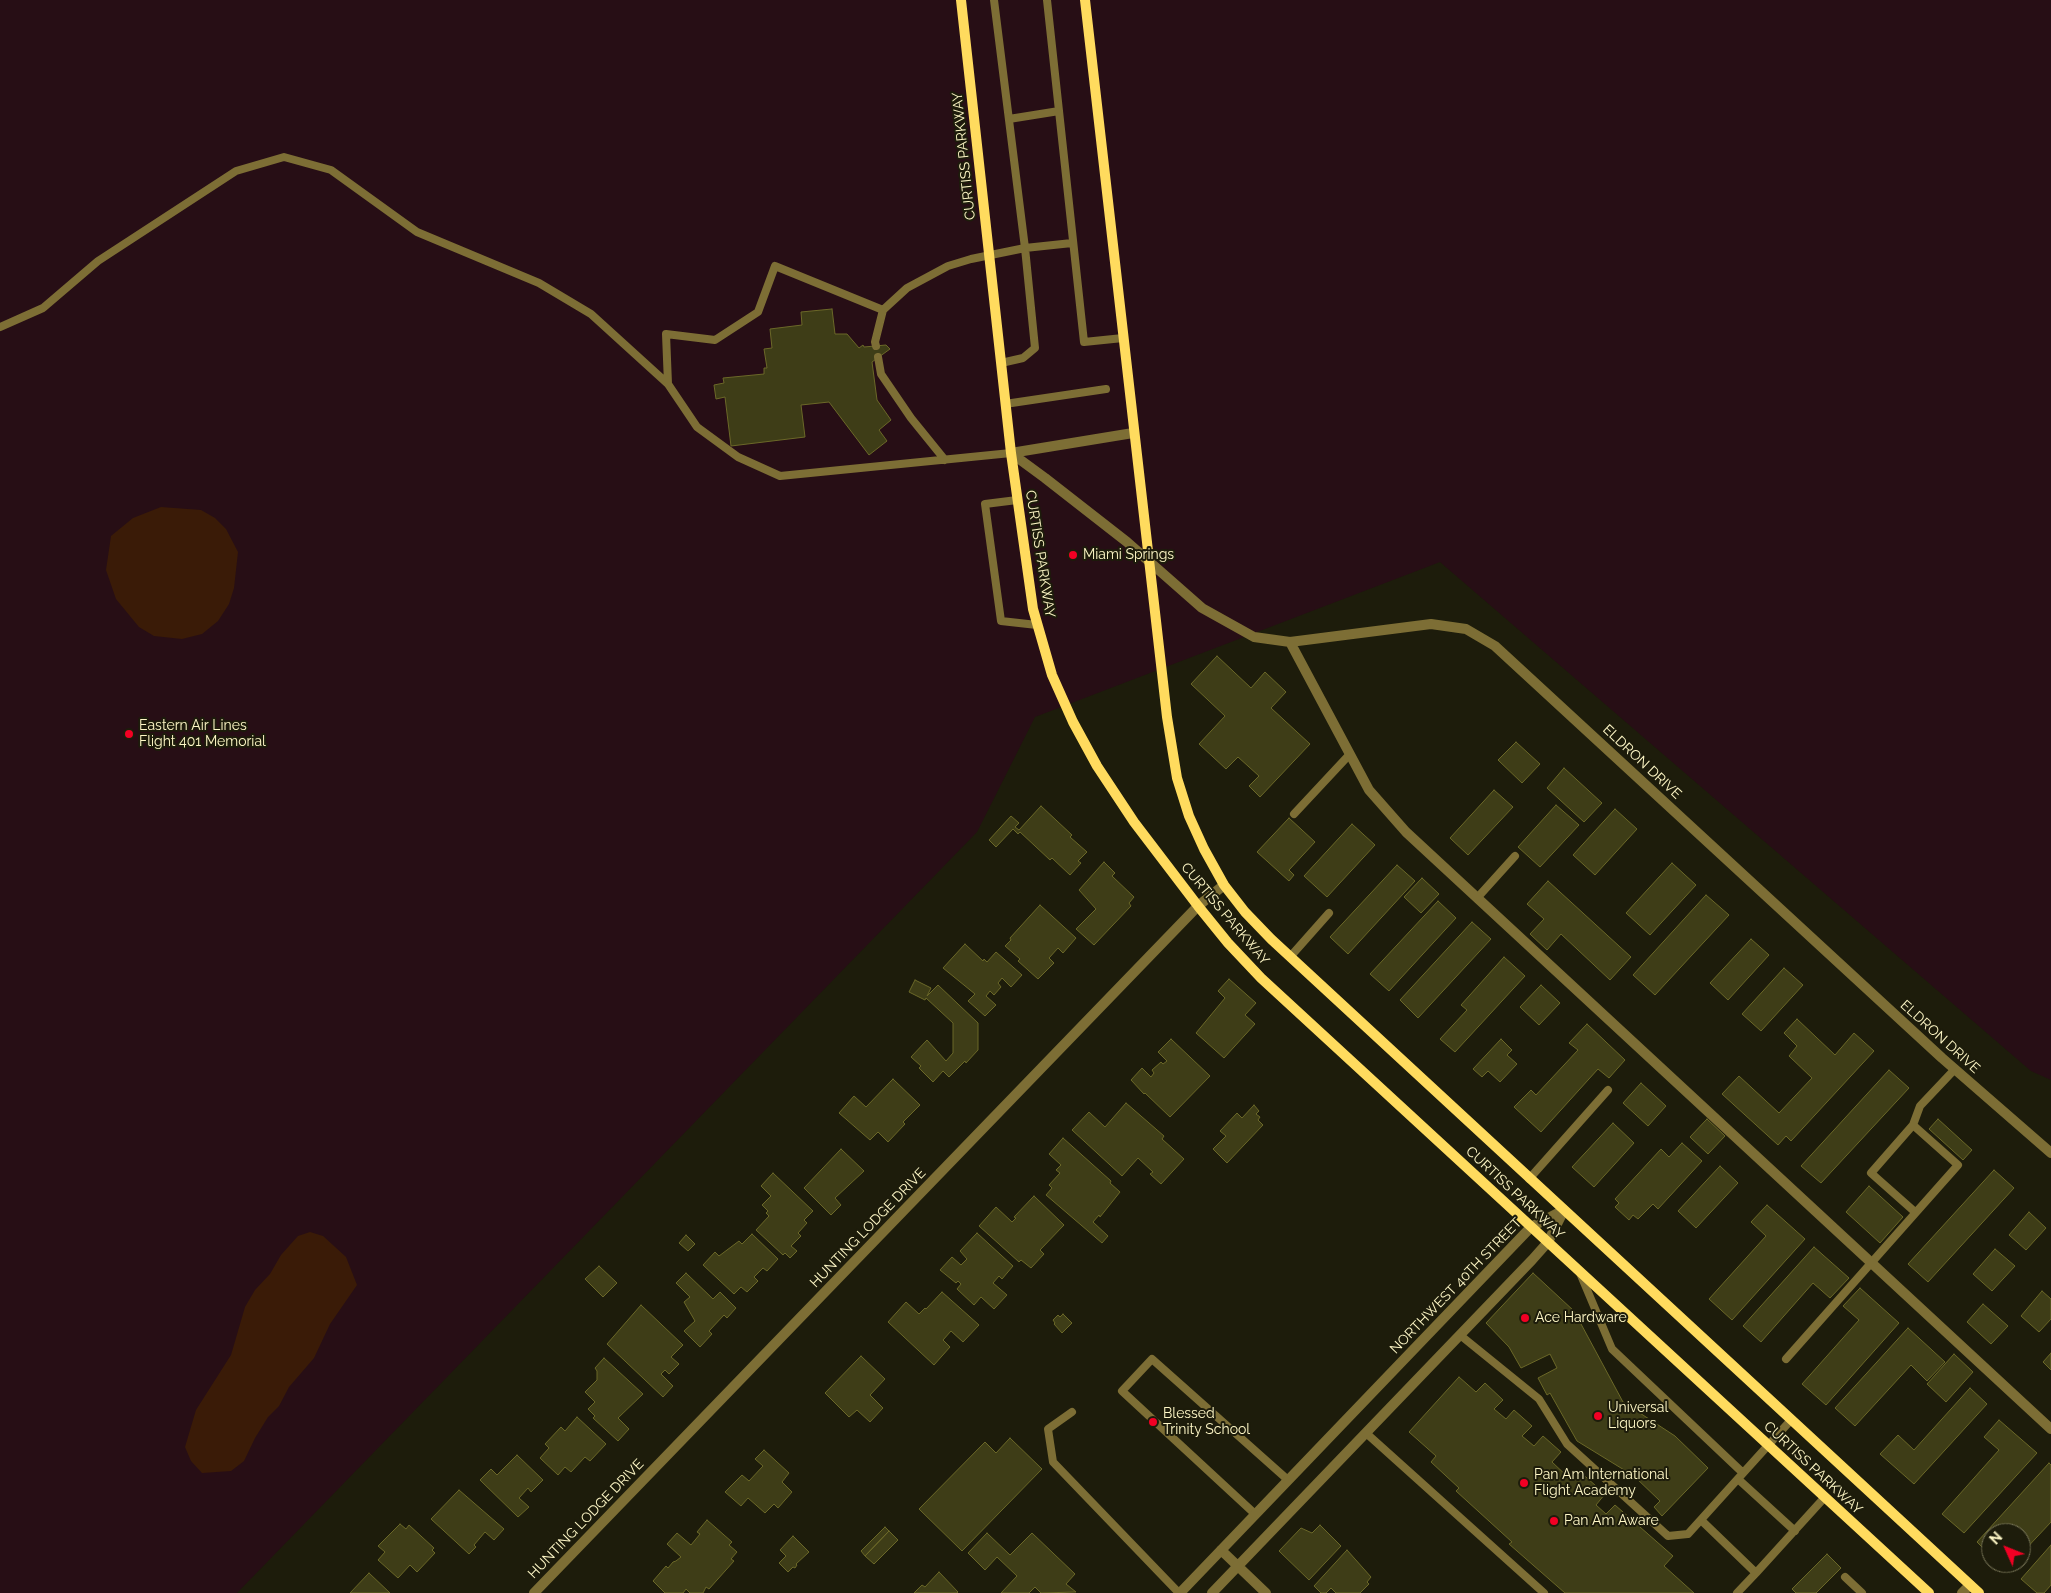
<!DOCTYPE html>
<style>
body{margin:0}
#map{position:relative;width:2051px;height:1593px;overflow:hidden;background:#1d1c0b;font-family:Raleway,sans-serif}
canvas{display:block}
.north{position:absolute;left:1981px;top:1523px;width:50px;height:50px;box-sizing:border-box;background:#1d1c0b;border:1px solid #777456;border-radius:50%;rotate:314deg;font-size:14px;font-weight:700;line-height:20px;text-align:center;color:#fff8c7}
.north::after{content:'';display:block;margin:auto;width:18px;height:22px;background:#f20024;clip-path:polygon(50% 0,100% 100%,50% 72%,0 100%)}
</style>
<div id="map">
<canvas width="2051" height="1593"></canvas>
<div class="north">N</div>
</div>
<script>
const ctx = document.querySelector('canvas').getContext('2d');
ctx.lineJoin = 'round';
function paint(path, color) { ctx.fillStyle = color; ctx.fill(path, 'evenodd'); }
const toPath = rows => new Path2D(rows.map(r => 'M' + r).join(''));
function trace(path, color, width, dash) { ctx.strokeStyle = color; ctx.lineWidth = width; ctx.lineCap = dash ? 'butt' : 'round'; ctx.setLineDash(dash || []); ctx.stroke(path); }
function drawText(font, color, halo, rows, align = 'center') {
  ctx.font = font + ' Raleway,sans-serif'; ctx.lineWidth = 4; ctx.setLineDash([]); ctx.textBaseline = 'middle'; ctx.strokeStyle = halo; ctx.fillStyle = color; for (const [text, x, y, turn = 0] of rows) {
    ctx.save(); ctx.translate(x, y); ctx.rotate((+turn || 0) * Math.PI / 180); ctx.textAlign = isNaN(turn) ? turn : align; if (halo) ctx.strokeText(text, 0, 0); ctx.fillText(text, 0, 0); ctx.restore();
  }
}
paint(toPath([
 [0,0,2051,0,2051,1080,2031,1071,1440,562,1035,717,977,832,237,1593,0,1593]
]), '#270e15');
paint(toPath([
 [161,507,201,510,215,518,226,529,238,552,234,588,229,604,218,621,202,634,182,639,154,636,139,627,116,599,106,570,111,536,133,518],
 [310,1232,323,1236,346,1257,357,1285,330,1324,314,1358,289,1387,279,1406,268,1417,255,1438,244,1461,231,1471,202,1473,191,1461,185,1447,196,1410,231,1355,245,1307,255,1290,270,1274,281,1255,298,1236]
]), '#3a1b07');
const building = toPath([
 [832,309,835,334,847,334,859,348,863,345,864,347,886,345,890,349,872,362,877,400,891,420,879,430,887,441,869,455,829,402,801,405,805,437,731,446,725,397,716,399,714,385,724,383,723,378,764,374,764,368,767,368,764,349,772,348,770,329,802,325,801,312,832,309],
 [1217,656,1251,688,1265,672,1286,692,1271,708,1310,744,1260,797,1249,786,1259,776,1238,757,1226,769,1199,744,1225,716,1191,684,1217,656],
 [1516,742,1540,764,1522,783,1498,760,1516,742],
 [1564,768,1602,803,1584,822,1547,788,1564,768],
 [1494,790,1513,807,1468,855,1450,838,1494,790],
 [1556,805,1579,825,1540,867,1518,847,1556,805],
 [1041,806,1072,835,1070,837,1087,852,1078,861,1081,863,1070,875,1052,858,1050,860,1020,832,1018,834,1013,829,996,847,989,840,1011,816,1019,823,1015,827,1019,830,1041,806],
 [1615,809,1637,829,1595,875,1573,855,1615,809],
 [1289,818,1315,842,1289,870,1294,875,1289,881,1257,852,1289,818],
 [1352,824,1375,845,1327,897,1304,876,1352,824],
 [1104,862,1115,873,1112,876,1134,897,1129,903,1131,906,1094,945,1076,929,1096,909,1079,890,1104,862],
 [1672,863,1696,885,1650,935,1626,913,1672,863],
 [1397,865,1415,881,1348,954,1330,937,1397,865],
 [1422,878,1439,894,1421,913,1404,897,1422,878],
 [1548,881,1631,957,1610,980,1561,934,1547,950,1530,934,1544,919,1527,904,1548,881],
 [1706,895,1729,915,1655,995,1633,975,1706,895],
 [1438,901,1456,918,1389,991,1370,974,1438,901],
 [1040,905,1076,938,1063,953,1058,948,1049,958,1054,963,1038,979,1018,961,1020,959,1005,946,1011,940,1010,938,1040,905],
 [1472,922,1491,939,1418,1018,1400,1000,1472,922],
 [1751,939,1769,955,1728,1000,1710,983,1751,939],
 [965,944,983,961,984,959,987,962,996,952,1022,975,1011,987,1002,978,998,983,1001,987,994,995,990,991,986,996,996,1005,985,1016,968,1001,975,994,943,968,965,944],
 [1504,957,1525,976,1455,1052,1440,1039,1467,1010,1461,1005,1504,957],
 [1784,968,1803,985,1761,1031,1742,1014,1784,968],
 [1229,979,1256,1003,1245,1015,1255,1024,1224,1058,1196,1033,1225,998,1218,991,1229,979],
 [915,980,931,988,927,996,938,985,978,1023,978,1050,966,1063,965,1061,949,1077,943,1071,933,1082,919,1068,921,1066,911,1057,927,1040,946,1061,953,1053,953,1023,926,998,925,1000,909,992,915,980],
 [1541,985,1560,1003,1539,1025,1520,1007,1541,985],
 [1797,1019,1835,1055,1854,1033,1874,1051,1791,1141,1786,1136,1778,1145,1722,1094,1739,1076,1779,1113,1812,1078,1789,1056,1797,1046,1784,1033,1797,1019],
 [1587,1024,1625,1060,1609,1078,1598,1069,1541,1132,1514,1107,1531,1090,1536,1095,1578,1050,1569,1043,1587,1024],
 [1171,1039,1210,1076,1170,1117,1145,1093,1144,1094,1131,1080,1142,1068,1151,1077,1154,1073,1152,1070,1161,1062,1163,1064,1167,1061,1158,1052,1171,1039],
 [1501,1039,1512,1050,1507,1055,1517,1064,1500,1082,1488,1071,1482,1077,1473,1069,1501,1039],
 [1889,1070,1909,1088,1821,1183,1801,1166,1889,1070],
 [893,1079,920,1105,903,1122,905,1124,888,1142,878,1132,870,1140,839,1113,854,1096,866,1107,893,1079],
 [1641,1083,1666,1106,1648,1126,1623,1103,1641,1083],
 [1126,1103,1164,1136,1162,1139,1184,1159,1161,1184,1150,1174,1153,1172,1138,1158,1122,1176,1072,1130,1089,1112,1105,1127,1126,1103],
 [1254,1105,1259,1111,1256,1114,1260,1117,1258,1120,1263,1125,1227,1163,1213,1149,1226,1136,1220,1131,1237,1113,1242,1118,1254,1105],
 [1707,1119,1725,1136,1708,1154,1690,1137,1707,1119],
 [1938,1119,1972,1150,1963,1160,1929,1129,1938,1119],
 [1613,1123,1634,1143,1594,1187,1572,1167,1613,1123],
 [1063,1138,1111,1181,1110,1183,1120,1192,1100,1217,1099,1215,1093,1222,1108,1236,1102,1243,1046,1195,1052,1188,1049,1185,1060,1173,1056,1170,1061,1165,1049,1154,1063,1138],
 [1682,1143,1702,1161,1658,1209,1653,1204,1638,1219,1633,1215,1629,1220,1615,1207,1619,1203,1615,1199,1661,1149,1669,1157,1682,1143],
 [841,1149,864,1171,835,1198,841,1205,831,1215,804,1188,841,1149],
 [1720,1166,1738,1183,1696,1228,1678,1211,1720,1166],
 [1994,1170,2014,1188,1928,1282,1908,1264,1994,1170],
 [773,1173,813,1211,804,1220,807,1223,798,1233,801,1236,791,1246,797,1251,790,1258,785,1253,783,1255,756,1230,769,1216,766,1213,768,1211,762,1205,771,1196,761,1186,773,1173],
 [1869,1186,1903,1217,1880,1243,1846,1212,1869,1186],
 [1034,1196,1064,1225,1040,1250,1044,1254,1031,1268,1021,1260,1019,1262,979,1226,996,1207,1012,1222,1016,1218,1014,1217,1034,1196],
 [1767,1205,1805,1239,1732,1320,1709,1299,1766,1236,1751,1222,1767,1205],
 [2029,1212,2046,1228,2026,1250,2009,1235,2029,1212],
 [977,1233,1013,1266,1002,1279,999,1276,993,1283,1007,1295,994,1309,981,1297,974,1305,957,1289,961,1284,958,1281,956,1283,940,1270,952,1257,961,1265,967,1259,960,1251,977,1233],
 [752,1234,778,1259,767,1271,763,1268,754,1277,758,1281,747,1292,741,1287,734,1294,703,1265,715,1252,719,1256,739,1241,742,1244,752,1234],
 [686,1235,695,1244,688,1251,679,1243,686,1235],
 [1814,1247,1849,1278,1830,1298,1813,1283,1761,1342,1743,1326,1814,1247],
 [1995,1249,2015,1266,1992,1291,1973,1274,1995,1249],
 [599,1266,617,1283,603,1297,585,1279,599,1266],
 [686,1273,713,1299,720,1292,736,1308,727,1318,724,1315,709,1331,712,1334,700,1347,684,1331,695,1321,684,1302,690,1297,676,1283,686,1273],
 [1533,1273,1574,1311,1623,1402,1675,1436,1708,1468,1662,1516,1654,1507,1660,1501,1634,1476,1577,1441,1550,1393,1547,1395,1538,1378,1557,1368,1550,1354,1521,1368,1509,1347,1486,1323,1533,1273],
 [1860,1288,1899,1323,1826,1405,1802,1384,1859,1320,1843,1306,1860,1288],
 [2042,1291,2051,1299,2051,1319,2039,1332,2021,1316,2042,1291],
 [942,1292,979,1325,963,1342,951,1331,943,1340,950,1347,934,1365,888,1322,906,1302,919,1314,925,1308,926,1309,942,1292],
 [1983,1304,2008,1326,1991,1344,1967,1322,1983,1304],
 [641,1305,683,1345,671,1357,679,1364,669,1374,665,1370,661,1374,673,1386,663,1397,607,1344,641,1305],
 [1063,1314,1072,1323,1062,1333,1054,1324,1055,1323,1053,1320,1058,1315,1060,1317,1063,1314],
 [1908,1328,1945,1362,1927,1381,1911,1365,1855,1426,1835,1408,1908,1328],
 [2051,1353,2051,1370,2043,1362,2051,1353],
 [1954,1354,1973,1372,1946,1402,1927,1384,1954,1354],
 [861,1356,885,1379,870,1395,883,1408,870,1422,857,1410,849,1417,825,1393,861,1356],
 [604,1358,643,1394,618,1418,629,1429,618,1441,593,1418,595,1416,588,1409,595,1402,585,1392,597,1380,597,1371,595,1368,604,1358],
 [1459,1377,1476,1392,1485,1383,1503,1400,1494,1409,1506,1419,1514,1410,1532,1426,1522,1436,1534,1446,1543,1436,1561,1452,1552,1462,1570,1479,1578,1470,1605,1494,1596,1505,1606,1514,1615,1505,1673,1556,1664,1566,1694,1593,1565,1593,1509,1544,1512,1542,1456,1491,1459,1488,1431,1462,1436,1456,1409,1432,1459,1377],
 [1970,1388,1987,1404,1914,1484,1880,1454,1898,1435,1914,1450,1970,1388],
 [577,1417,606,1444,590,1461,585,1457,571,1472,565,1467,558,1475,540,1458,549,1448,545,1444,561,1427,565,1431,577,1417],
 [1999,1420,2037,1453,1964,1533,1942,1514,1999,1450,1984,1437,1999,1420],
 [1010,1438,1042,1469,962,1551,919,1509,985,1442,996,1453,1010,1438],
 [764,1450,789,1473,782,1482,792,1492,778,1508,774,1504,765,1513,748,1498,741,1506,725,1492,742,1475,749,1481,763,1466,755,1459,764,1450],
 [517,1455,543,1480,531,1492,528,1488,519,1498,529,1507,518,1517,480,1480,491,1469,497,1475,517,1455],
 [2049,1463,2051,1465,2051,1522,2021,1554,2021,1533,1991,1533,1991,1556,1977,1542,2049,1463],
 [459,1490,504,1529,494,1540,485,1532,474,1545,476,1547,469,1554,431,1519,459,1490],
 [707,1520,732,1542,729,1545,737,1552,731,1559,734,1561,709,1589,706,1587,703,1593,690,1593,686,1589,683,1593,665,1593,653,1581,666,1566,668,1568,673,1562,676,1561,681,1557,667,1544,677,1533,691,1545,700,1534,697,1532,707,1520],
 [400,1524,406,1529,409,1525,434,1548,432,1550,435,1553,417,1572,410,1565,398,1578,378,1560,385,1552,378,1546,400,1524],
 [1320,1525,1341,1546,1309,1580,1279,1551,1301,1528,1312,1533,1320,1525],
 [885,1527,889,1531,865,1556,861,1551,885,1527],
 [889,1531,898,1540,874,1564,865,1556,889,1531],
 [987,1533,1010,1555,1032,1533,1075,1574,1066,1584,1076,1592,1041,1593,1035,1587,1029,1593,1001,1593,1017,1576,997,1557,985,1570,968,1553,987,1533],
 [793,1536,809,1552,796,1564,797,1565,795,1568,793,1567,788,1572,779,1563,786,1556,780,1550,793,1536],
 [2051,1545,2051,1585,2044,1593,2037,1593,2021,1579,2051,1545],
 [1347,1550,1371,1577,1367,1582,1369,1584,1360,1593,1336,1593,1331,1588,1326,1593,1321,1593,1314,1586,1347,1550],
 [1827,1554,1841,1568,1816,1593,1796,1593,1792,1589,1827,1554],
 [1999,1563,2013,1563,2006,1570,1999,1563],
 [939,1572,958,1592,957,1593,914,1593,922,1585,925,1587,939,1572],
 [369,1573,390,1593,350,1593,369,1573]
]);
paint(building, '#3e3d17');
trace(building, '#6b6828', 1);
trace(toPath([
 [994,0,1025,248,1035,348,1023,358,1001,363],
 [1047,0,1084,342,1123,338],
 [1009,119,1059,111],
 [0,327,43,308,98,261,236,171,284,157,331,170,417,232,539,283,591,314,668,384],
 [876,346,875,342,883,310],
 [878,357,881,374,911,418,945,460],
 [1005,404,1106,389],
 [1011,453,780,476,738,457,697,427,668,384,666,334,715,340,758,312,775,266,883,310,907,288,948,266,971,259,1025,248,1072,243],
 [1017,500,985,504,1001,621,1037,625],
 [1294,814,1350,754],
 [1478,897,1515,856],
 [1290,957,1329,913],
 [1913,1125,1920,1106,1955,1069],
 [1529,1179,1608,1090],
 [1580,1273,1612,1349,1743,1473],
 [1460,1335,1539,1399,1567,1444,1668,1536,1688,1534,1791,1420],
 [1786,1359,1958,1165,1913,1125,1871,1173,1915,1212],
 [1072,1412,1048,1429,1053,1462,1179,1593],
 [1366,1433,1544,1593],
 [1738,1479,1795,1531],
 [1255,1514,1122,1391,1152,1359,1288,1480],
 [1701,1520,1756,1573,1825,1497],
 [1845,1577,1862,1593],
 [1737,1593,1756,1573]
]), '#7d6e35', 8);
trace(toPath([
 [1011,453,1045,478,1127,542,1202,608,1254,637,1290,642,1431,624,1466,629,1495,646,1942,1058,2051,1153],
 [1011,453,1133,433],
 [1290,642,1369,790,1406,832,2051,1429],
 [1221,1550,1266,1593],
 [534,1593,1198,906,1224,885],
 [1180,1593,1531,1227,1564,1210],
 [1212,1593,1532,1260,1548,1242,1564,1210],
 [1962,1593,1970,1585]
]), '#7d6e35', 10);
trace(toPath([
 [961,0,1011,453,1033,609,1052,675,1073,722,1097,766,1134,822,1198,906,1228,943,1261,978,1929,1593],
 [1085,0,1167,717,1177,778,1189,816,1204,849,1224,885,1245,912,1271,939,1979,1593]
]), '#ffdb5e', 10);
for (const [x, y, r, color] of [
 [1073,555,5,"#f20024"],
 [129,734,5,"#f20024"],
 [1525,1318,5,"#f20024"],
 [1598,1416,5,"#f20024"],
 [1153,1422,5,"#f20024"],
 [1524,1483,5,"#f20024"],
 [1554,1521,5,"#f20024"]
]) { const dot = new Path2D(); dot.arc(x, y, r, 0, 2 * Math.PI); ctx.fillStyle = color; ctx.fill(dot); trace(dot, '#1d1c0b', 2); }
drawText('14px', '#fff8c7', '#1d1c0b', [
 ["CURTISS PARKWAY",964,156,-96],
 ["CURTISS PARKWAY",1040,554,81],
 ["ELDRON DRIVE",1642,762,43],
 ["CURTISS PARKWAY",1225,914,50],
 ["ELDRON DRIVE",1940,1037,42],
 ["CURTISS PARKWAY",1515,1193,43],
 ["HUNTING LODGE DRIVE",868,1228,-46],
 ["NORTHWEST 40TH STREET",1456,1286,-46],
 ["CURTISS PARKWAY",1813,1468,43],
 ["HUNTING LODGE DRIVE",586,1519,-46]
]);
drawText('14px', '#fff8c7', '#1d1c0b', [
 ["Miami Springs",1083,555],
 ["Eastern Air Lines",139,726],
 ["Flight 401 Memorial",139,742],
 ["Ace Hardware",1535,1318],
 ["Universal",1608,1408],
 ["Liquors",1608,1424],
 ["Blessed",1163,1414],
 ["Trinity School",1163,1430],
 ["Pan Am International",1534,1475],
 ["Flight Academy",1534,1491],
 ["Pan Am Aware",1564,1521]
], 'left');
</script>
